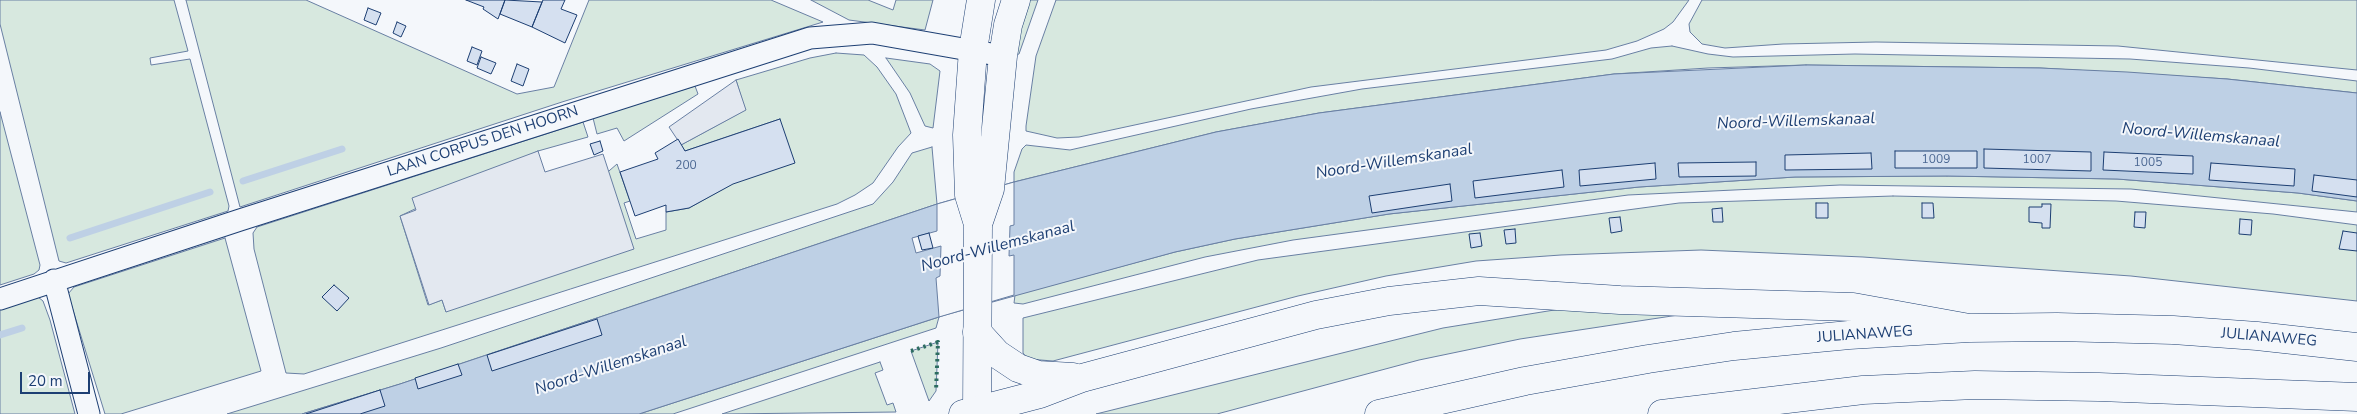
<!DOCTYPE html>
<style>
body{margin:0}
#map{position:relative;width:2357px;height:414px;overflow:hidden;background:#f4f7fb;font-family:"Nunito Sans",sans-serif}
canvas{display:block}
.scale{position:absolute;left:20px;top:372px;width:70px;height:22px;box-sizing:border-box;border:2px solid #1d3f73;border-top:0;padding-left:6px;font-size:15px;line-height:18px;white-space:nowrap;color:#1d3f73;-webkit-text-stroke:4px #f4f7fb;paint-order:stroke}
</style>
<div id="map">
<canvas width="2357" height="414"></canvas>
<div class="scale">20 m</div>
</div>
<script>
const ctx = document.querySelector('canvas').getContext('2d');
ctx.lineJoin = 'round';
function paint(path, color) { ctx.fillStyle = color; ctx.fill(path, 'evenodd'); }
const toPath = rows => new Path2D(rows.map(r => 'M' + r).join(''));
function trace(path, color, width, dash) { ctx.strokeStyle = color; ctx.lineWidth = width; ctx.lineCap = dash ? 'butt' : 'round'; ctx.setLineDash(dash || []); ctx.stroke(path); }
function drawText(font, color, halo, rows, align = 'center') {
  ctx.font = font + ' "Nunito Sans",sans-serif'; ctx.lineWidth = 4; ctx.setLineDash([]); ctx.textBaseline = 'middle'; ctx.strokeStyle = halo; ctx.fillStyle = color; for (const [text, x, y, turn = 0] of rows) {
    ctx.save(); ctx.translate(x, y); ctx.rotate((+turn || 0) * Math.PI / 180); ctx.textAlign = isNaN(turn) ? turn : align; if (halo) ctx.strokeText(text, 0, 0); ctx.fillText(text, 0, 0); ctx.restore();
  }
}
const green = toPath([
 [0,0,174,0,188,51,150,58,151,65,190,59,229,206,228,211,66,263,59,261,0,24,0,0],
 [186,0,306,0,517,94,554,87,589,0,771,0,823,22,562,102,240,207,186,0],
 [811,0,868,0,893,10,896,0,933,0,925,30,849,20,811,0],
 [1028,0,1038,0,1019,54,1016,55,1014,53,1028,0],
 [1056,0,1689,0,1673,22,1664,29,1637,41,1606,50,1311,87,1079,137,1057,138,1026,131,1026,126,1036,56,1056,0],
 [1702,0,2357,0,2357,70,2118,46,1876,42,1783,44,1725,48,1702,44,1690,32,1689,24,1702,0],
 [1672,46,1708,54,1733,57,1855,54,2130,59,2249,68,2357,81,2357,93,2227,79,2040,68,1806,65,1708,68,1614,74,1319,113,1216,132,1014,182,1014,172,1022,149,1026,145,1070,150,1251,109,1362,89,1612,59,1651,48,1672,46],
 [836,53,864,55,877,67,896,94,911,133,898,147,873,183,855,195,837,204,304,374,286,373,254,249,253,233,257,227,583,122,588,137,538,151,400,216,428,305,442,300,446,312,617,164,630,201,624,203,636,239,666,230,666,212,689,208,730,185,780,119,685,151,681,145,745,110,736,80,810,58,836,53],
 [886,58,930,64,940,71,933,128,925,126,910,93,886,58],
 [695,86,698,94,624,141,617,128,597,134,593,118,695,86],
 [0,112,40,265,39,270,34,274,0,285,0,112],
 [932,147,937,204,400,384,302,414,227,414,441,348,873,204,893,182,912,153,932,147],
 [1947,176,2117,179,2298,193,2357,201,2357,212,2131,189,1840,185,1628,195,1293,240,1205,257,1023,304,1014,303,1015,295,1175,252,1235,239,1389,214,1639,187,1795,177,1947,176],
 [1893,196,2116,201,2273,214,2357,225,2357,301,2131,276,1863,257,1701,250,1561,255,1476,261,1386,276,1298,296,1053,361,1028,359,1023,353,1023,318,1258,260,1679,203,1893,196],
 [225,238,261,371,121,414,105,414,68,294,74,287,225,238],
 [38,297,43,301,50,320,75,414,0,414,0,309,38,297],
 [1579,306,1685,314,1520,339,1419,360,1217,414,1096,414,1443,328,1579,306],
 [939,317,936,328,673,414,639,414,939,317],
 [938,342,936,391,929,401,911,351,938,342],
 [880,362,883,370,875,373,887,405,893,403,896,412,722,414,880,362]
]);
paint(green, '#d7e8df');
trace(green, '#687fa3', 1);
const parking = toPath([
 [736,80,746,110,681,145,669,127,736,80],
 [538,151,545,172,603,154,634,249,446,312,442,300,429,305,400,216,416,210,412,198,538,151]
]);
paint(parking, '#e3e8f0');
trace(parking, '#687fa3', 1);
const water = toPath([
 [1806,65,2040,68,2127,72,2227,79,2357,93,2357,201,2298,193,2117,179,1947,176,1795,177,1639,187,1389,214,1235,239,1175,252,945,315,639,414,302,414,400,384,937,204,1014,182,1216,132,1319,113,1614,74,1806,65]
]);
paint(water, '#bed0e5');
trace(water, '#687fa3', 1);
const pier = toPath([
 [1014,182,1014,225,1010,226,1009,256,1014,255,1014,295,939,317,936,278,940,276,941,246,916,253,912,238,937,231,937,204,1014,182]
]);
paint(pier, '#f4f7fb');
trace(pier, '#687fa3', 1);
trace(toPath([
 [243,181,342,149],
 [70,238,210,192],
 [0,335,22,328]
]), '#bed0e5', 7);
const building = toPath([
 [466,0,505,0,498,19,483,9,484,7,466,0],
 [505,0,542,2,532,27,500,14,505,0],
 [543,0,565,0,561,9,577,15,565,43,532,27,543,0],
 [368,8,381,13,376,25,364,20,368,8],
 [397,22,406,26,401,37,393,33,397,22],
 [472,47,482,51,477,65,467,61,472,47],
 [481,57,496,63,491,74,477,68,481,57],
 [517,64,529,69,523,86,511,81,517,64],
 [780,119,795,163,733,184,689,208,666,212,666,205,635,216,620,172,658,159,655,153,678,139,685,151,780,119],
 [600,141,603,151,594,155,590,144,600,141],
 [1984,149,2091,152,2091,171,1984,168,1984,149],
 [1895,151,1977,151,1977,168,1895,168,1895,151],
 [2104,152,2193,156,2193,174,2103,170,2104,152],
 [1871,153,1872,169,1785,170,1785,155,1871,153],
 [1756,162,1756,176,1679,177,1678,163,1756,162],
 [1655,163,1656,179,1580,186,1579,170,1655,163],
 [2211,163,2295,169,2294,186,2209,180,2211,163],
 [1562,170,1564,187,1475,198,1473,181,1562,170],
 [2314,175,2357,180,2357,197,2312,191,2314,175],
 [1450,184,1452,201,1372,213,1369,196,1450,184],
 [1816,203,1828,203,1828,218,1816,218,1816,203],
 [1922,203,1933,203,1934,218,1922,218,1922,203],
 [2042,204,2051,204,2050,228,2042,228,2042,223,2029,222,2029,207,2042,207,2042,204],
 [1722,208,1723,222,1713,222,1712,209,1722,208],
 [2135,212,2146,212,2145,228,2134,227,2135,212],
 [1620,217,1622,231,1611,233,1609,218,1620,217],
 [2240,219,2252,220,2251,235,2239,234,2240,219],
 [1515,229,1516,243,1506,244,1504,230,1515,229],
 [2343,231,2357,233,2357,251,2339,249,2343,231],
 [929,233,933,248,922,250,918,236,929,233],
 [1480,233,1482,246,1471,248,1469,234,1480,233],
 [334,285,349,298,337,311,322,297,334,285],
 [597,319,602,335,492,371,487,355,597,319],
 [458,364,462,375,418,389,415,378,458,364],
 [380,390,385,406,360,414,306,414,380,390]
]);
paint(building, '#d5e0f0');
trace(building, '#1d3f73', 1);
const street = toPath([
 [54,280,89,414],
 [0,299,240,220,810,38,872,33,1003,56]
]);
const secondary = toPath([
 [978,224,990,189,1003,56,1008,25,1016,0],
 [977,414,978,224,969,195,967,135,973,50,981,0]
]);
const highway = toPath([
 [977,332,997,354,1018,368,1038,375,1073,377],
 [963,414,1040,394,1082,378,1316,315,1389,301,1479,291,1620,300,1853,307,1969,328],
 [1379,414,1525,381,1648,359,1734,346,1849,335,1969,328,2057,327,2173,330,2257,336,2357,347],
 [1662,414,1863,390,1975,385,2099,387,2357,397]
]);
trace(street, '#1d3f73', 23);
trace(secondary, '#1d3f73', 29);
trace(highway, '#1d3f73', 29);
trace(street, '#f4f7fb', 21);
trace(secondary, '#f4f7fb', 28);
trace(highway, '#f4f7fb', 28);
trace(toPath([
 [911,351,938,342,936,391]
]), '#2c6c60', 4, [2.5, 4]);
drawText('12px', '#4b6792', null, [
 ["1009",1936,160],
 ["1007",2037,160],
 ["1005",2148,163],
 ["200",686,166]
]);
drawText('15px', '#1d3f73', '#f4f7fb', [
 ["LAAN CORPUS DEN HOORN",483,142,-18],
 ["JULIANAWEG",1865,335,-4],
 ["JULIANAWEG",2269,338,5]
]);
drawText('italic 16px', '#1d3f73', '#f4f7fb', [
 ["Noord-Willemskanaal",1796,122,-2],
 ["Noord-Willemskanaal",2201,136,5],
 ["Noord-Willemskanaal",1394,162,-9],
 ["Noord-Willemskanaal",998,247,-15],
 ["Noord-Willemskanaal",611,366,-18]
]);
</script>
